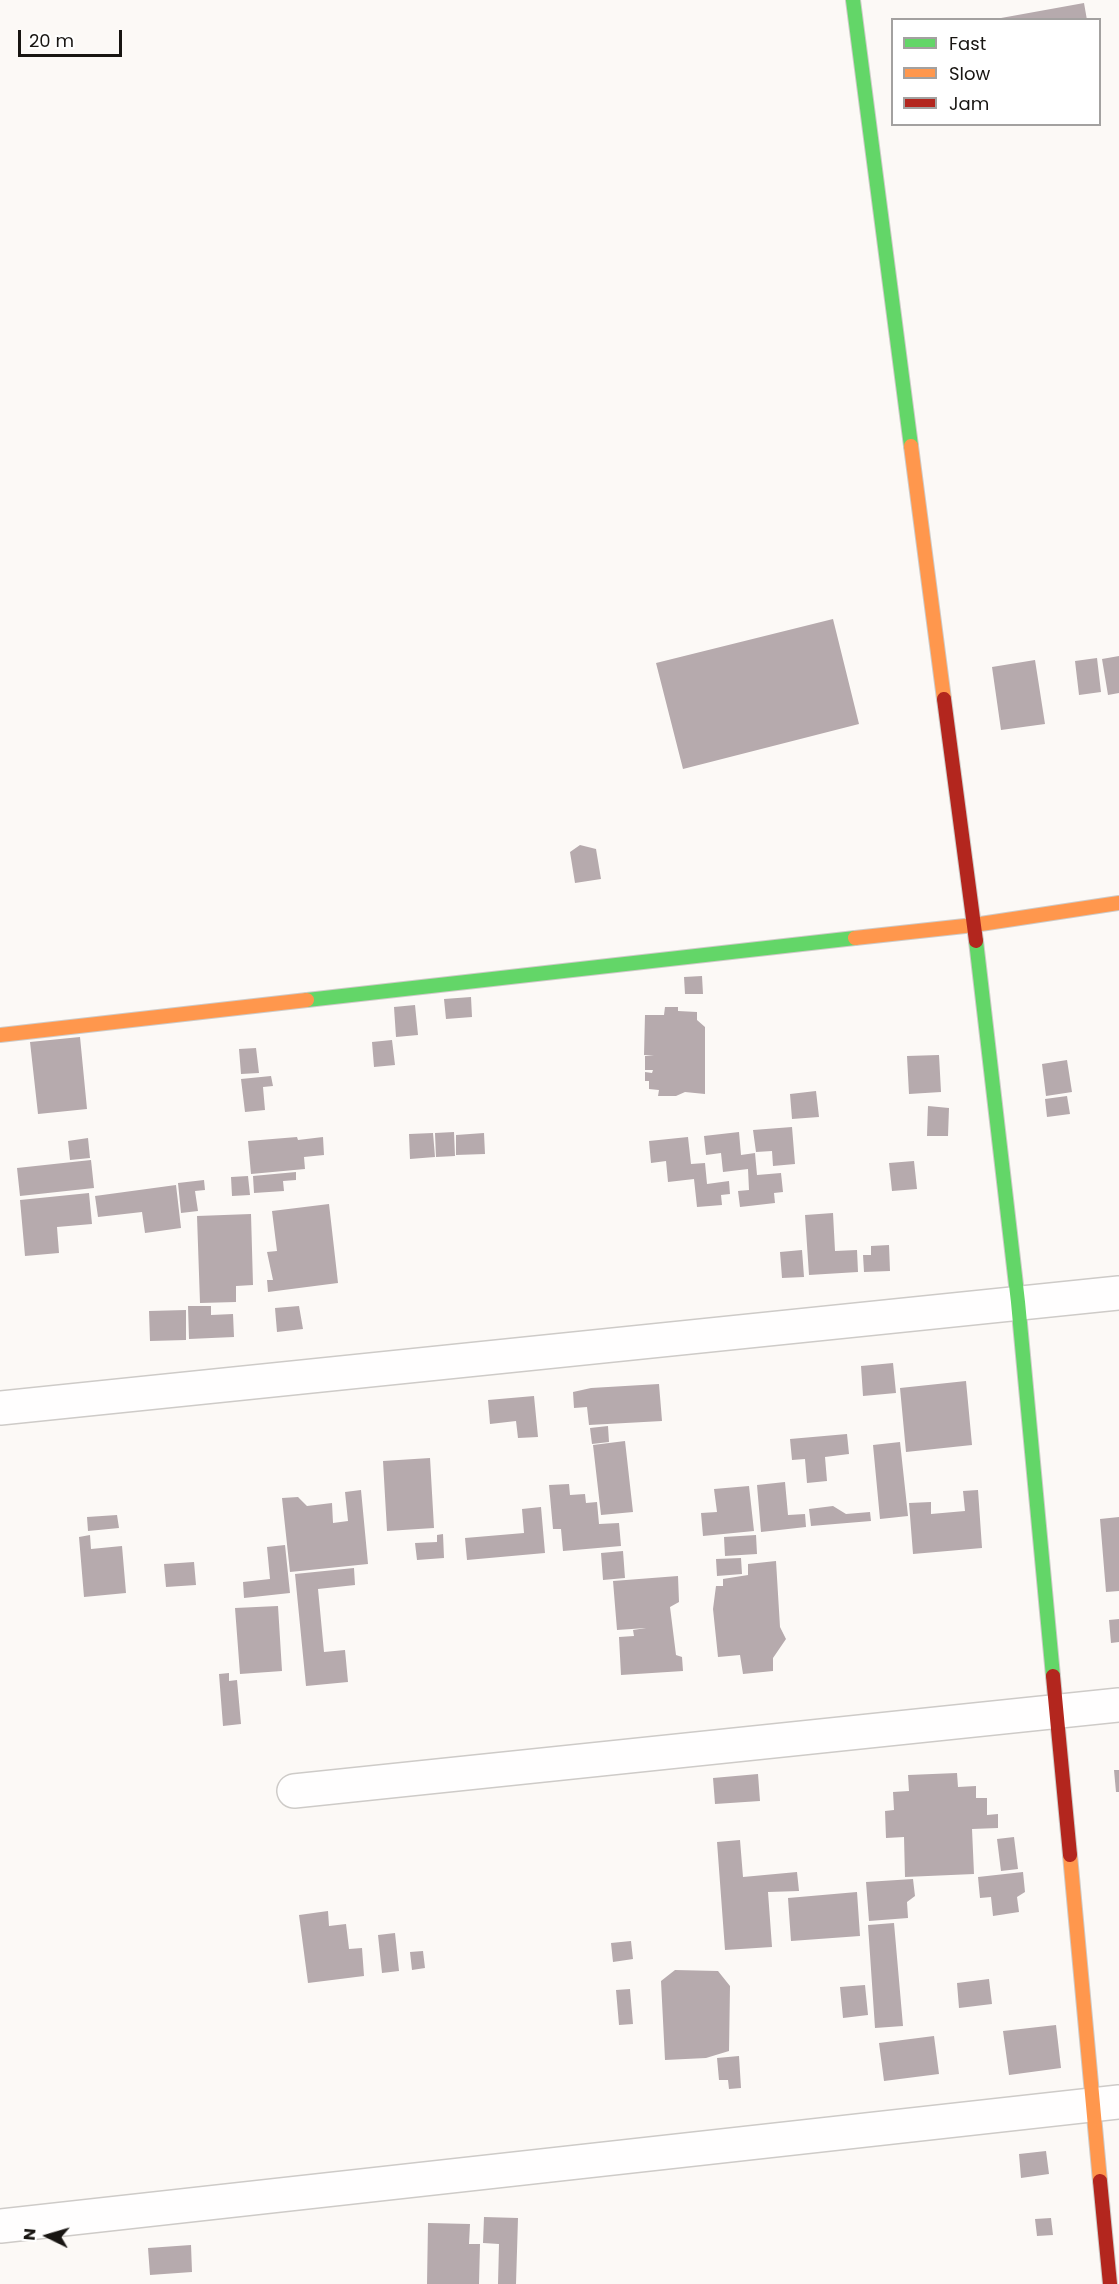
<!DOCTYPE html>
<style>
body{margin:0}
#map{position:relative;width:1119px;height:2284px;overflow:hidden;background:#fcf9f6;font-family:Poppins,sans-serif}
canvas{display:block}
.legend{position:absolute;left:891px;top:18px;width:210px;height:108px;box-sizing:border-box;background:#fff;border:2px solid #a3a1a0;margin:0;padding:8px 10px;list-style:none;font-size:18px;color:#181512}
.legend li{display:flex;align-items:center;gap:12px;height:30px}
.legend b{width:30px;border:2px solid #a3a1a0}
.north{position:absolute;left:18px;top:2206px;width:60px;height:60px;-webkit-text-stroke:4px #fff;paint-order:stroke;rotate:275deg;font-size:16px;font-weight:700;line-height:24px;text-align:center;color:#181512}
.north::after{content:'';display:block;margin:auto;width:21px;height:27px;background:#181512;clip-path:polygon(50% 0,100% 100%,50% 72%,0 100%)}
.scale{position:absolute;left:18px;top:30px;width:104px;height:27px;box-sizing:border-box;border:3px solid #181512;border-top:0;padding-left:8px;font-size:18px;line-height:21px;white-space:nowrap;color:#181512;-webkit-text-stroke:4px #fff;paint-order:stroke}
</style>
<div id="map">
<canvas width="1119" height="2284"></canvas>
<ul class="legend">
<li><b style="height:8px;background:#63d668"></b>Fast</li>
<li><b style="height:8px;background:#ff974d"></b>Slow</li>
<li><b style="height:8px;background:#b3261e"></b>Jam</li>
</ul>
<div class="north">N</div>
<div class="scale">20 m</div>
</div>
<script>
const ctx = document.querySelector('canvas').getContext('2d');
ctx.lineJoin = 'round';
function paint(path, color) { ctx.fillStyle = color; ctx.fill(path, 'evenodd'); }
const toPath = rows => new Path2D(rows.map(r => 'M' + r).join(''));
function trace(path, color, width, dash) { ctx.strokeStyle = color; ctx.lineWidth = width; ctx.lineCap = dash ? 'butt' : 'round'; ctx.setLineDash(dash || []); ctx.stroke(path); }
paint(toPath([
 [1084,3,1087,20,1001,20,1001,18],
 [833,619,859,724,683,769,656,663],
 [1119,656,1119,693,1108,695,1102,659],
 [1097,658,1101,692,1079,695,1075,661],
 [1035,660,1045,724,1001,730,992,667],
 [580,845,596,849,601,879,575,883,570,852],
 [702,976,703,994,685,994,684,977],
 [471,997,472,1017,446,1019,444,999],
 [415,1005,418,1035,396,1037,394,1007],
 [665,1007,678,1007,678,1011,697,1012,697,1020,705,1027,705,1094,685,1092,676,1096,658,1096,659,1090,649,1089,649,1081,645,1081,645,1072,652,1073,653,1070,645,1070,645,1056,654,1055,644,1055,645,1015,664,1015],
 [80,1037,87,1109,38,1114,30,1042],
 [392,1040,395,1065,374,1067,372,1042],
 [256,1048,259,1073,241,1074,239,1049],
 [939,1055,941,1092,909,1094,907,1056],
 [1067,1060,1072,1092,1046,1096,1042,1064],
 [271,1076,273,1086,263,1087,265,1110,245,1112,241,1079],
 [816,1091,819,1117,792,1119,790,1094],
 [1067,1096,1070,1114,1047,1117,1045,1099],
 [928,1106,949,1108,948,1136,927,1136],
 [792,1127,795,1164,773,1166,772,1151,756,1152,753,1130],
 [454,1132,455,1156,436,1157,435,1133],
 [739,1132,741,1155,755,1153,757,1175,781,1173,783,1192,774,1193,775,1203,740,1207,738,1191,749,1190,748,1169,723,1172,721,1153,706,1155,704,1136],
 [433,1133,435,1157,410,1159,409,1134],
 [484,1133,485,1154,456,1155,456,1135],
 [297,1137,298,1140,323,1137,324,1155,304,1157,305,1169,251,1174,248,1141],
 [688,1137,691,1164,705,1163,707,1184,729,1181,730,1194,721,1195,722,1205,697,1207,694,1179,668,1182,666,1161,651,1163,649,1141],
 [88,1138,90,1158,70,1160,68,1141],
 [91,1160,94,1188,20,1196,17,1168],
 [914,1161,917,1189,892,1191,889,1163],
 [296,1172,296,1180,283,1181,284,1191,254,1193,253,1176],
 [248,1176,250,1195,232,1196,231,1177],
 [204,1180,205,1190,195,1191,198,1211,181,1213,178,1183],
 [176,1185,181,1228,145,1233,142,1212,98,1217,95,1196],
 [89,1193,92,1224,57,1227,59,1253,25,1256,20,1200],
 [329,1204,338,1283,268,1292,267,1280,273,1280,267,1252,277,1251,272,1211],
 [833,1213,835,1251,857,1250,858,1272,809,1275,805,1215],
 [251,1214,253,1285,236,1286,236,1302,200,1303,197,1216],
 [889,1245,890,1271,864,1272,863,1255,871,1255,871,1246],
 [802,1250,804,1277,782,1278,780,1252],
 [188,1306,211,1306,211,1315,233,1314,234,1337,189,1339],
 [299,1306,303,1329,277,1332,275,1308],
 [186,1310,186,1340,150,1341,149,1311],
 [893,1363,896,1393,863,1396,861,1366],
 [966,1381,972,1445,906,1452,900,1388],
 [659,1384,662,1421,589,1425,587,1407,574,1408,573,1392,591,1388],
 [534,1396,538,1437,518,1438,516,1421,490,1424,488,1400],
 [608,1426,609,1442,592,1444,590,1428],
 [847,1434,849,1454,825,1457,827,1481,807,1483,805,1459,792,1460,790,1439],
 [625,1441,633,1512,601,1515,593,1445],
 [900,1442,908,1516,880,1519,873,1445],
 [430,1458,434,1528,387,1531,383,1461],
 [785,1482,788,1515,805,1514,806,1527,761,1532,757,1485],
 [569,1484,570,1495,585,1494,586,1503,597,1502,599,1524,619,1523,621,1546,563,1551,561,1529,553,1529,549,1485],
 [749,1486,754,1531,703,1536,701,1513,717,1512,714,1489],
 [361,1490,368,1564,290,1572,282,1498,298,1497,307,1506,332,1503,333,1523,348,1521,345,1492],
 [978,1490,982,1548,913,1554,909,1503,931,1502,931,1514,965,1511,963,1491],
 [833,1506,846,1514,870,1512,871,1521,811,1526,809,1509],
 [541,1507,545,1553,467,1560,465,1538,524,1533,522,1509],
 [117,1515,119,1528,88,1531,87,1517],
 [1119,1517,1119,1591,1106,1592,1100,1519],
 [443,1534,444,1558,417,1560,415,1543,437,1542,437,1535],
 [90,1535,91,1549,122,1546,126,1593,84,1597,79,1537],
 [756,1535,757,1554,725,1556,724,1537],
 [285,1545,290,1593,244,1598,243,1582,270,1579,267,1547],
 [623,1551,625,1578,603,1580,601,1553],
 [741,1558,742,1574,717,1576,716,1559],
 [776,1561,780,1627,786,1639,773,1658,773,1671,743,1674,740,1655,718,1657,713,1609,716,1586,723,1586,723,1579,748,1575,748,1564],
 [194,1562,196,1585,166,1587,164,1564],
 [354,1568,355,1585,318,1589,324,1652,345,1650,348,1682,306,1686,295,1574],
 [678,1576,679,1602,670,1607,676,1655,682,1657,683,1671,621,1675,619,1637,634,1636,633,1630,646,1628,617,1630,613,1581],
 [278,1606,282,1671,240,1674,235,1608],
 [1119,1619,1119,1642,1111,1643,1109,1620],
 [229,1673,229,1681,237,1680,241,1724,223,1726,219,1674],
 [1114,1770,1119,1770,1119,1792,1116,1792],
 [957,1773,958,1787,976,1786,976,1798,987,1798,987,1815,998,1814,998,1828,972,1829,974,1874,905,1877,904,1837,886,1838,885,1811,894,1810,893,1792,909,1791,908,1775],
 [758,1774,760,1801,715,1804,713,1778],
 [1014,1837,1018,1869,1001,1871,997,1839],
 [740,1840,743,1877,797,1872,799,1891,768,1892,772,1947,725,1950,717,1842],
 [1023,1872,1025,1892,1017,1897,1019,1912,993,1916,991,1897,980,1898,978,1877],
 [913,1879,915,1896,907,1902,908,1918,869,1921,866,1882],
 [857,1892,860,1936,791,1941,788,1898],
 [328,1911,329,1926,346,1924,349,1949,362,1948,364,1976,308,1983,299,1915],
 [894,1923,903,2026,875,2028,868,1925],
 [395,1933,399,1971,382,1973,378,1935],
 [631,1941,633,1959,613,1962,611,1943],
 [423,1951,425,1968,412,1970,410,1952],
 [675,1970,718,1971,730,1986,729,2051,706,2058,665,2060,661,1981],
 [989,1979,992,2004,959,2008,957,1983],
 [865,1985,868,2015,843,2018,840,1987],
 [630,1989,633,2024,619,2025,616,1990],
 [1056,2025,1061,2068,1009,2075,1003,2031],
 [934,2036,939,2074,884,2081,879,2043],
 [739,2056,741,2088,729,2089,728,2080,719,2080,717,2058],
 [1046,2151,1049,2174,1021,2178,1019,2154],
 [484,2217,518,2218,516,2284,498,2284,499,2244,483,2243],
 [1051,2218,1053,2235,1037,2236,1035,2219],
 [428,2223,470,2224,469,2244,480,2244,479,2284,427,2284],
 [191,2245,192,2272,150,2275,148,2248]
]), '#b6aaad');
const street = toPath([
 [0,1408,1119,1293],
 [294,1791,1119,1705],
 [0,2226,1119,2102]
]);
const fast = toPath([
 [853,0,911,446],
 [976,941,1018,1302,1053,1676],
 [307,1000,855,938]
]);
const slow = toPath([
 [911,446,944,699],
 [855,938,974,925,1119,903],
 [0,1035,307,1000],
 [1070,1855,1100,2181]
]);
const jam = toPath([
 [944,699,976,941],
 [1053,1676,1070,1855],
 [1100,2181,1110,2284]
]);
trace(street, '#cecbc8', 36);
trace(fast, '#cecbc8', 16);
trace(slow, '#cecbc8', 16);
trace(jam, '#cecbc8', 16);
trace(street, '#fffefe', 33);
trace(fast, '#63d668', 14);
trace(slow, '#ff974d', 14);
trace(jam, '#b3261e', 14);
</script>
